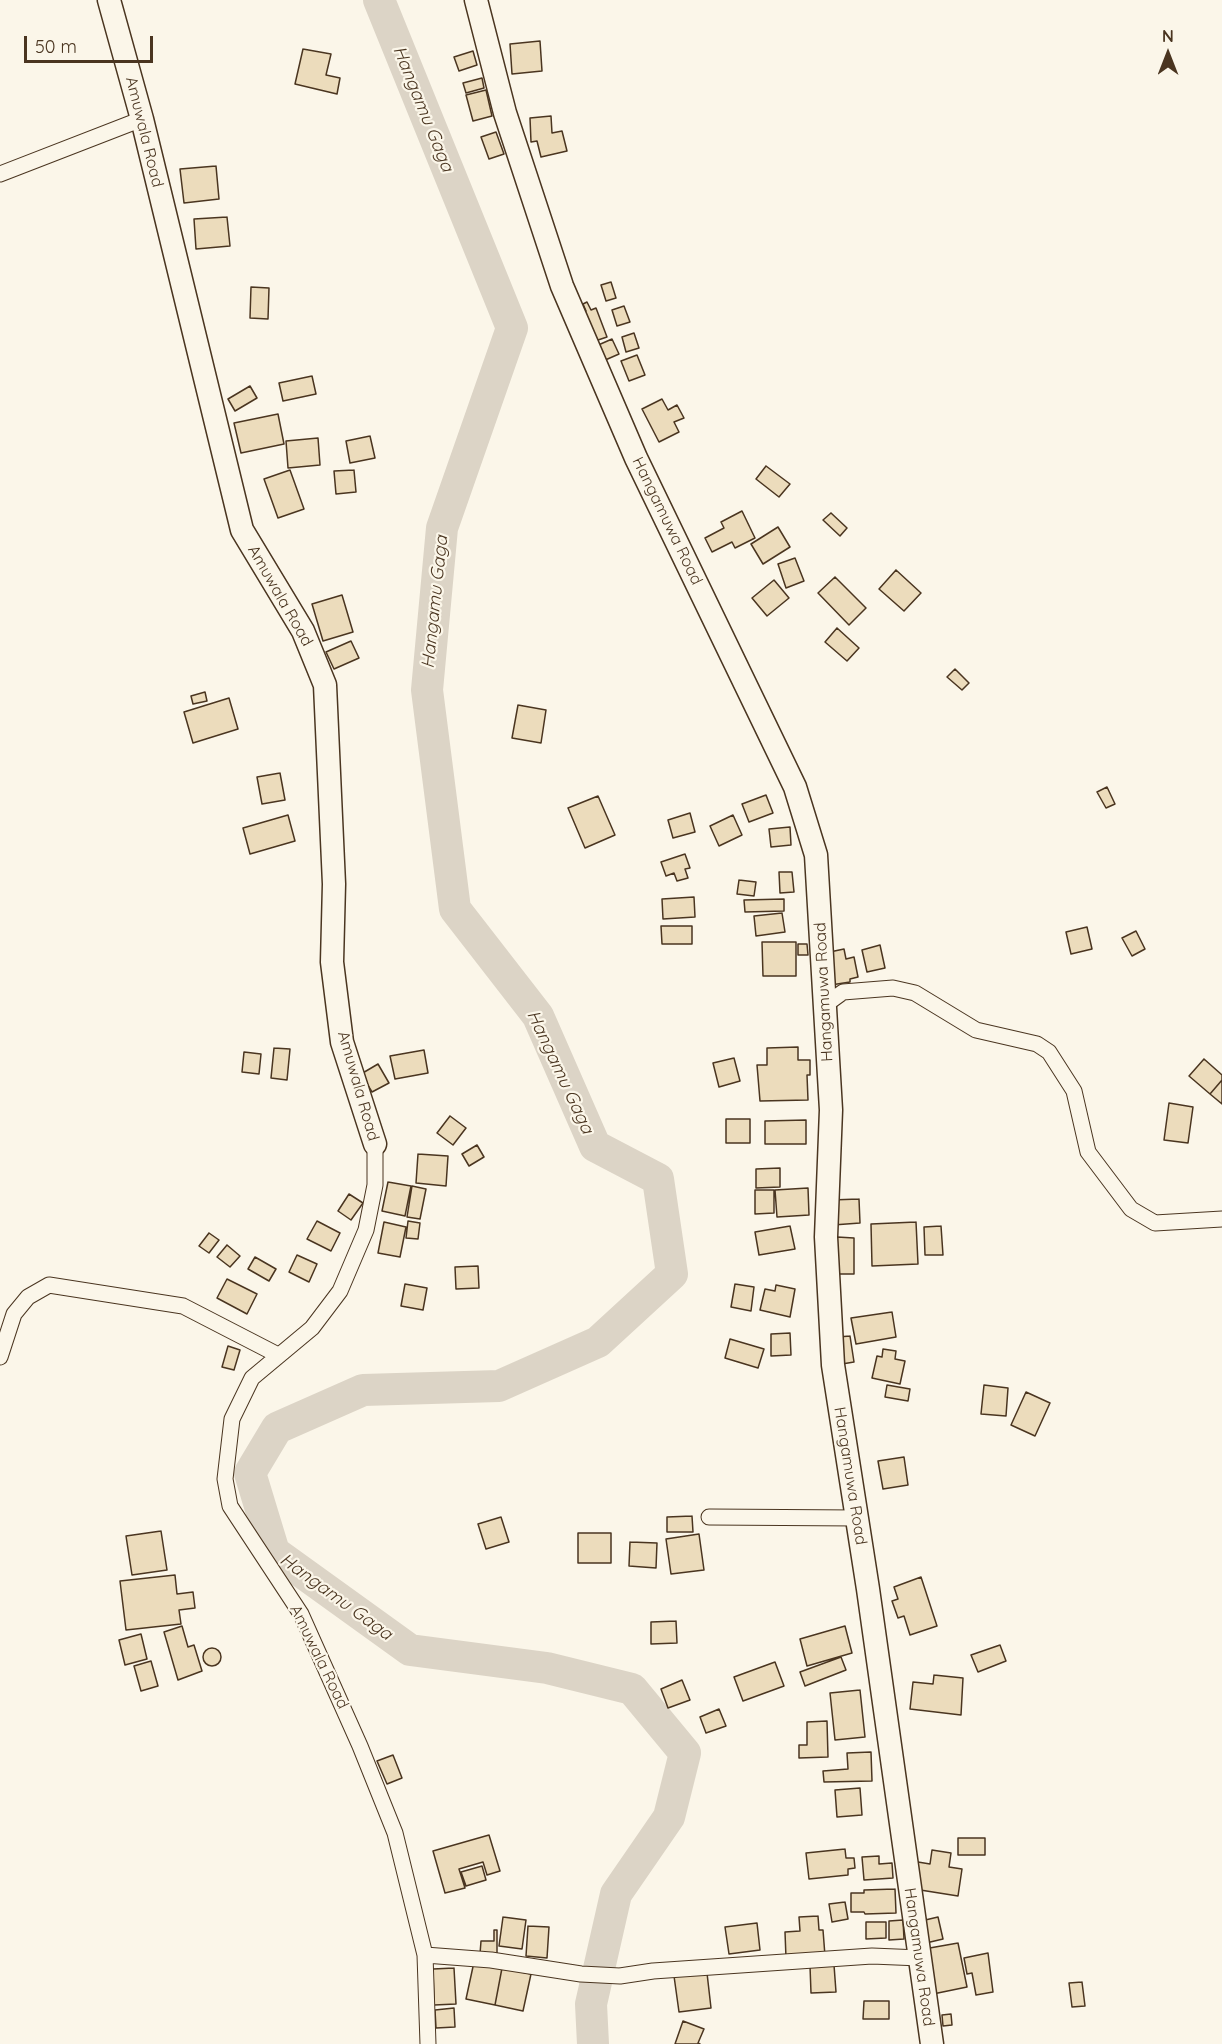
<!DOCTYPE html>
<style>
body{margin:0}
#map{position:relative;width:1222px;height:2044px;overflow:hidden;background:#fbf6e9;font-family:Quicksand,sans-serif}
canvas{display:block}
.north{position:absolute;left:1138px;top:24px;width:60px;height:60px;-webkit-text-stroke:4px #fbf6e9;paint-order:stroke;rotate:0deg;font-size:16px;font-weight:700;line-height:24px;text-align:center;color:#4a3520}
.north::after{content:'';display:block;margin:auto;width:21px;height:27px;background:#4a3520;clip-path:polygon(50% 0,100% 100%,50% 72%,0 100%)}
.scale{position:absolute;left:24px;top:36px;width:129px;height:27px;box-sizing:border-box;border:3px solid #4a3520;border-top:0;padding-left:8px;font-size:18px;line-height:21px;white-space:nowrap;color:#4a3520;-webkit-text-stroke:4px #fbf6e9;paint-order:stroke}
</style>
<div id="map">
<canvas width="1222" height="2044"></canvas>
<div class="north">N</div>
<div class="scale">50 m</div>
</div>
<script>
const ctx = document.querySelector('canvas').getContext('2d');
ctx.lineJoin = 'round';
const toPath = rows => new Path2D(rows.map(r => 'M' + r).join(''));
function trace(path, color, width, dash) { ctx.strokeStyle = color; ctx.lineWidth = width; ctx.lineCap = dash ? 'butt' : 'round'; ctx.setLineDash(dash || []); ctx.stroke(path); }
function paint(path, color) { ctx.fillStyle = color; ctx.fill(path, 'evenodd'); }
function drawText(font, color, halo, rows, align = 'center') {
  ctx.font = font + ' Quicksand,sans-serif'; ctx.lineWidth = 4.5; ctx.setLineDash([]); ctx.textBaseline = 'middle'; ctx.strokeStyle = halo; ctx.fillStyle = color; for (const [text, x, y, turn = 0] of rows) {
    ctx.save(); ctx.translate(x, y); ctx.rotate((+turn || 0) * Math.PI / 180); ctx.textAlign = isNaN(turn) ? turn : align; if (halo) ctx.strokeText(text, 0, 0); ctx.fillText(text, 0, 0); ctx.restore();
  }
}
trace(toPath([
 [379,0,512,328,442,528,427,690,455,909,538,1016,595,1146,658,1179,672,1274,598,1342,499,1386,363,1390,277,1428,250,1473,274,1552,410,1650,547,1668,632,1689,685,1753,669,1817,616,1894,591,2004,593,2044]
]), '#dcd4c6', 32);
const building = toPath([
 [540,41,542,71,512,74,510,44,540,41],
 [303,49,331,54,326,75,340,78,337,94,295,84,303,49],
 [473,51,477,65,459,71,454,57,473,51],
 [482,78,484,88,466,93,463,83,482,78],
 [486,90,492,116,473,121,466,95,486,90],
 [551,116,552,133,562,131,567,151,541,157,537,141,531,142,530,118,551,116],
 [496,132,504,154,489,159,481,137,496,132],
 [216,166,219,199,184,203,180,169,216,166],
 [227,217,230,246,196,249,194,219,227,217],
 [611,282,616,298,606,301,601,285,611,282],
 [251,287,269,288,268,319,250,318,251,287],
 [587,302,591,310,596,308,607,337,592,342,582,313,586,311,583,304,587,302],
 [624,306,630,322,617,326,612,310,624,306],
 [634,333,639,348,626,352,622,337,634,333],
 [612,339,619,354,603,361,596,346,612,339],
 [637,355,645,375,629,381,621,361,637,355],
 [312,376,316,394,283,401,279,383,312,376],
 [250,386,257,398,235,411,228,399,250,386],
 [662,399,668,410,677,405,684,418,674,422,679,432,659,442,642,409,662,399],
 [278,414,284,444,241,453,234,423,278,414],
 [370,436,375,458,350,463,346,441,370,436],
 [318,438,320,465,288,468,286,441,318,438],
 [766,466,790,484,779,497,756,479,766,466],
 [290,470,304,509,278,518,264,479,290,470],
 [354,470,356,492,336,494,334,471,354,470],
 [742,511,755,538,735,548,732,542,712,552,705,538,724,528,721,522,742,511],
 [831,513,847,528,840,536,823,520,831,513],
 [778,527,790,547,763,564,751,544,778,527],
 [795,558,804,581,786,588,778,564,795,558],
 [896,570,921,593,904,611,879,589,896,570],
 [835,577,866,608,849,625,818,593,835,577],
 [774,580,789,598,767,616,752,598,774,580],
 [342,595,353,632,323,641,312,604,342,595],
 [837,628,859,648,847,661,825,642,837,628],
 [351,641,359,658,334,669,326,652,351,641],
 [955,669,969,683,962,690,947,677,955,669],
 [205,692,207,701,193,704,191,696,205,692],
 [229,698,238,729,193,743,184,712,229,698],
 [518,705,546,710,541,743,512,738,518,705],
 [280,773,285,800,262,804,257,777,280,773],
 [1107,787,1115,804,1106,808,1097,792,1107,787],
 [766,795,773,813,749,822,742,804,766,795],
 [598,796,615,835,585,848,568,808,598,796],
 [690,813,695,832,673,838,668,820,690,813],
 [288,815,295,841,250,854,243,828,288,815],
 [733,815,742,835,719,846,710,826,733,815],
 [790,827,791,845,771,847,769,829,790,827],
 [685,854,690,868,685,869,688,878,677,881,674,873,666,876,661,862,685,854],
 [779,872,792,872,794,892,780,893,779,872],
 [739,880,756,882,754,896,737,894,739,880],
 [694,897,695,917,663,919,662,899,694,897],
 [784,899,784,911,745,912,744,900,784,899],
 [782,913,785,932,756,936,754,916,782,913],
 [661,926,692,926,692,944,662,944,661,926],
 [1087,927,1092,949,1071,954,1066,932,1087,927],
 [1136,931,1145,949,1132,956,1122,938,1136,931],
 [762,942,796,942,796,976,763,976,762,942],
 [798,944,807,944,808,955,798,955,798,944],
 [880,945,885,968,867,972,862,950,880,945],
 [844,949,846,959,854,957,858,977,850,979,850,982,831,985,825,953,844,949],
 [798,1047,798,1060,810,1060,810,1075,807,1075,808,1100,760,1101,757,1065,767,1065,767,1048,798,1047],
 [274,1048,290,1049,287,1080,271,1078,274,1048],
 [424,1050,428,1073,395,1079,390,1056,424,1050],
 [244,1052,261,1054,259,1074,242,1072,244,1052],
 [734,1058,740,1081,719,1087,713,1063,734,1058],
 [1204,1059,1222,1075,1222,1080,1210,1094,1189,1076,1204,1059],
 [378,1064,389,1083,372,1092,361,1074,378,1064],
 [1222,1080,1222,1104,1210,1094,1222,1080],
 [1169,1103,1193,1107,1188,1143,1164,1140,1169,1103],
 [450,1116,466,1128,453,1145,437,1133,450,1116],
 [726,1119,750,1119,750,1143,726,1143,726,1119],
 [806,1120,806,1144,765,1144,765,1121,806,1120],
 [477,1145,484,1157,469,1166,462,1154,477,1145],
 [418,1154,448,1156,446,1186,416,1183,418,1154],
 [780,1168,780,1187,756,1188,756,1169,780,1168],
 [388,1182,411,1186,405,1216,382,1211,388,1182],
 [412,1186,426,1189,420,1219,407,1217,412,1186],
 [808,1188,809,1215,777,1217,775,1190,808,1188],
 [755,1190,774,1190,774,1213,755,1214,755,1190],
 [349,1194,363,1203,351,1220,338,1211,349,1194],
 [859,1199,860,1223,833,1225,831,1200,859,1199],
 [317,1221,340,1233,331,1251,307,1239,317,1221],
 [408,1221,420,1223,418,1239,406,1238,408,1221],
 [384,1222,406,1227,400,1257,378,1253,384,1222],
 [916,1222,918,1264,872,1266,871,1224,916,1222],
 [790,1226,795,1249,759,1255,755,1232,790,1226],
 [941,1226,943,1255,925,1255,924,1227,941,1226],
 [209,1233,219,1240,209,1253,199,1246,209,1233],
 [837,1237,854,1238,854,1274,836,1274,837,1237],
 [227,1245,240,1256,230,1267,217,1257,227,1245],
 [297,1255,317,1264,309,1282,289,1272,297,1255],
 [255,1257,276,1269,269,1281,248,1269,255,1257],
 [478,1266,479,1288,456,1289,455,1267,478,1266],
 [227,1279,257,1294,247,1314,217,1298,227,1279],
 [405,1284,427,1288,423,1310,401,1306,405,1284],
 [735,1284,754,1287,751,1311,731,1307,735,1284],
 [776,1285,795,1289,790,1317,760,1310,765,1289,775,1291,776,1285],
 [892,1312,896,1337,856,1344,851,1318,892,1312],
 [790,1333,791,1355,771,1356,771,1334,790,1333],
 [850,1336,854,1362,842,1364,838,1337,850,1336],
 [730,1339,764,1349,758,1368,725,1358,730,1339],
 [228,1346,240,1350,234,1370,222,1367,228,1346],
 [883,1349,896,1351,895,1359,905,1361,900,1384,872,1378,877,1356,882,1357,883,1349],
 [887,1385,910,1389,908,1401,885,1397,887,1385],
 [984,1385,1008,1388,1006,1416,981,1414,984,1385],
 [1026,1392,1050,1403,1035,1436,1011,1425,1026,1392],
 [904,1457,908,1485,883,1489,878,1461,904,1457],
 [692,1516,693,1532,667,1532,667,1517,692,1516],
 [501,1517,509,1542,486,1549,478,1524,501,1517],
 [161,1531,167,1570,132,1575,126,1536,161,1531],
 [578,1533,611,1533,611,1563,578,1563,578,1533],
 [699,1534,704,1570,671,1574,666,1539,699,1534],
 [630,1542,657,1543,656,1568,629,1566,630,1542],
 [175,1575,177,1594,193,1592,195,1608,179,1610,181,1624,126,1630,120,1581,175,1575],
 [921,1577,937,1626,910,1635,904,1616,898,1618,892,1601,898,1599,894,1587,921,1577],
 [676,1621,677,1643,651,1644,651,1622,676,1621],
 [182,1626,188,1647,194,1645,202,1671,178,1680,164,1632,182,1626],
 [845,1626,852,1653,807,1666,800,1639,845,1626],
 [141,1634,147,1659,125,1665,119,1640,141,1634],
 [1000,1645,1006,1661,978,1672,971,1655,1000,1645],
 '203 1657a9 9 0 1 1 18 0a9 9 0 1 1-18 0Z',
 [841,1657,846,1670,805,1686,800,1672,841,1657],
 [151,1661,158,1686,141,1691,134,1666,151,1661],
 [775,1662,784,1686,743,1701,734,1677,775,1662],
 [934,1675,963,1678,961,1715,910,1709,913,1682,933,1684,934,1675],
 [682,1680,690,1700,668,1708,661,1689,682,1680],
 [860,1690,865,1737,835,1740,830,1693,860,1690],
 [719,1709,726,1726,706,1733,700,1717,719,1709],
 [827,1721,828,1757,799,1758,799,1745,807,1745,807,1722,827,1721],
 [871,1752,872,1781,824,1782,823,1771,848,1769,847,1753,871,1752],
 [393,1755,402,1778,387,1784,377,1761,393,1755],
 [860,1788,862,1815,837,1817,835,1790,860,1788],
 [489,1835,500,1871,487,1875,483,1862,459,1869,465,1888,445,1893,433,1851,489,1835],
 [958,1838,985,1838,985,1855,958,1855,958,1838],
 [845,1849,846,1858,854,1858,855,1868,848,1869,848,1875,809,1879,806,1853,845,1849],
 [932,1850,951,1853,949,1867,962,1869,958,1896,914,1889,918,1862,930,1864,932,1850],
 [879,1856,879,1864,892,1863,893,1878,864,1880,862,1857,879,1856],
 [482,1866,486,1880,466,1886,461,1872,482,1866],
 [895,1889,896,1913,865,1914,864,1912,851,1912,851,1893,864,1893,864,1890,895,1889],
 [845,1902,848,1919,832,1922,829,1904,845,1902],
 [818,1916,819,1930,823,1930,825,1956,786,1958,785,1932,800,1931,799,1917,818,1916],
 [503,1917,526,1920,522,1949,499,1946,503,1917],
 [938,1917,943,1939,926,1943,921,1921,938,1917],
 [903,1920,904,1939,889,1940,889,1921,903,1920],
 [866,1922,886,1922,886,1938,866,1939,866,1922],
 [757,1923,760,1950,729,1954,725,1927,757,1923],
 [528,1926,549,1927,547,1958,526,1956,528,1926],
 [494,1930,497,1930,497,1954,480,1954,481,1941,494,1941,494,1930],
 [958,1943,967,1987,933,1994,924,1949,958,1943],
 [988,1953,993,1992,976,1995,972,1973,967,1974,964,1958,988,1953],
 [474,1962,502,1968,495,2005,466,1999,474,1962],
 [834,1965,836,1992,811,1993,810,1966,834,1965],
 [454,1968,456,2004,434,2005,433,1969,454,1968],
 [502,1968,531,1974,523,2011,495,2005,502,1968],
 [707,1973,711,2008,679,2012,674,1976,707,1973],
 [1082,1982,1085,2006,1072,2007,1069,1983,1082,1982],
 [864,2001,889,2001,889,2019,863,2019,864,2001],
 [454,2008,455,2027,436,2028,435,2010,454,2008],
 [951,2014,952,2025,943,2026,942,2015,951,2014],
 [683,2021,704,2029,698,2043,700,2044,675,2044,683,2021]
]);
paint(building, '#ecdcbc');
trace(building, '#4a3520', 1.5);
const street = toPath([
 [0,174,142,119],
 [825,1005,843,992,893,988,915,993,976,1030,1037,1044,1049,1052,1074,1091,1088,1152,1131,1209,1155,1223,1222,1219],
 [375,1144,375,1185,366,1230,340,1291,312,1328,252,1378,232,1419,225,1479,230,1506,301,1614,360,1746,395,1833,425,1955,428,2044],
 [0,1357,14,1314,28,1297,49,1285,183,1306,278,1355],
 [709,1517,857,1518],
 [425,1955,491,1960,581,1974,620,1976,653,1971,872,1956,920,1958]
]);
const secondary = toPath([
 [109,0,142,119,242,530,303,631,325,685,334,884,332,962,342,1042,375,1144],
 [476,0,505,113,562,286,636,458,795,787,816,855,831,1110,826,1237,833,1365,868,1589,932,2044]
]);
trace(street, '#4a3520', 17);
trace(secondary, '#4a3520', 25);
trace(street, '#fbf6e9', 15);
trace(secondary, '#fbf6e9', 22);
drawText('16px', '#4a3520', '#fbf6e9', [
 ["Amuwala Road",144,132,76],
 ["Hangamuwa Road",667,521,64],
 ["Amuwala Road",280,596,60],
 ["Hangamuwa Road",824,992,-93],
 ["Amuwala Road",358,1086,74],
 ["Hangamuwa Road",850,1476,81],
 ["Amuwala Road",319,1657,64],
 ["Hangamuwa Road",919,1957,82]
]);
drawText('italic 18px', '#4a3520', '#fbf6e9', [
 ["Hangamu Gaga",423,109,68],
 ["Hangamu Gaga",435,602,-84],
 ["Hangamu Gaga",560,1072,65],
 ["Hangamu Gaga",336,1597,36]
]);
</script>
